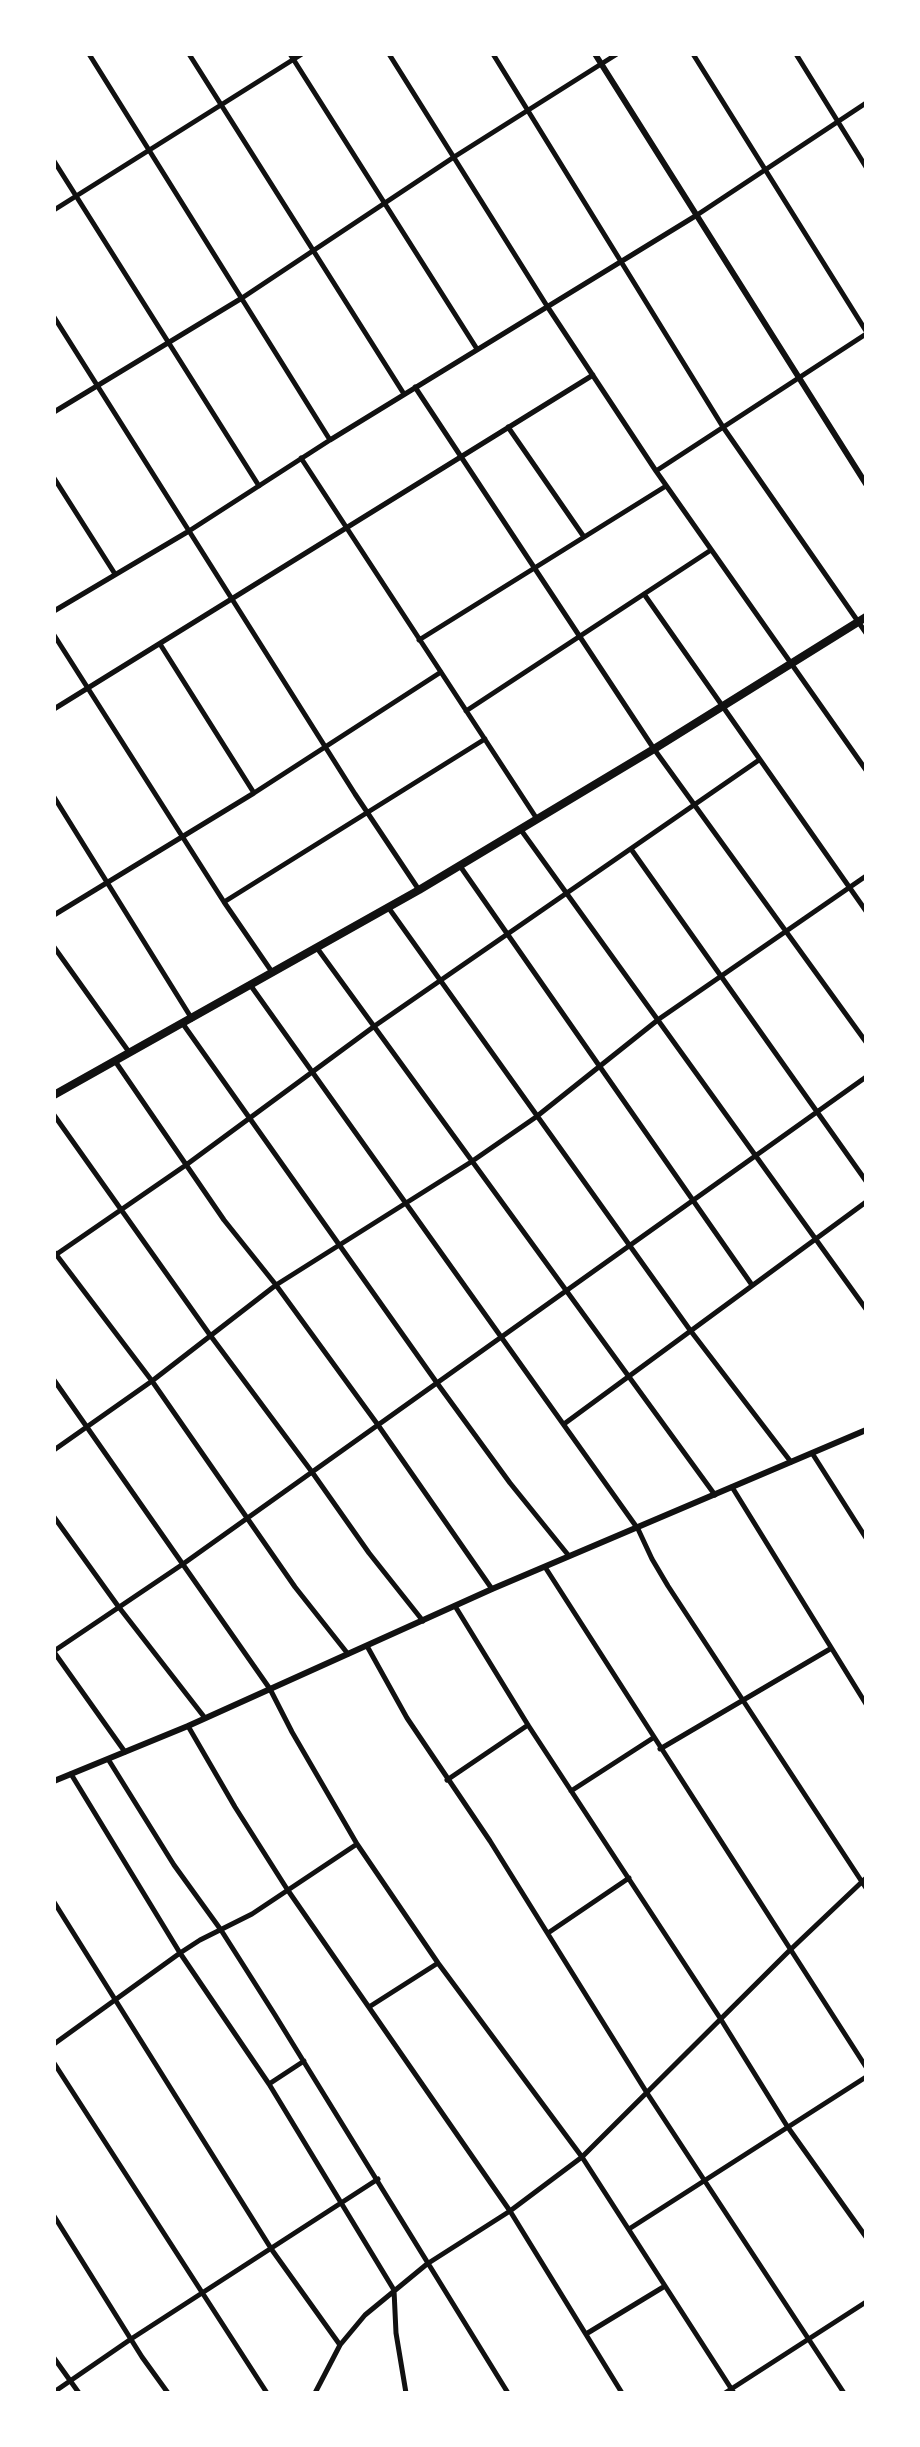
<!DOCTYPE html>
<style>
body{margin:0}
#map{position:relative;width:920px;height:2447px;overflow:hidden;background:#fff;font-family:"Nunito Sans",sans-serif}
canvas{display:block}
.frame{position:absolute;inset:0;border:56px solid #fff;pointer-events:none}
</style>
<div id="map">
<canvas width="920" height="2447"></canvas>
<div class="frame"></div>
</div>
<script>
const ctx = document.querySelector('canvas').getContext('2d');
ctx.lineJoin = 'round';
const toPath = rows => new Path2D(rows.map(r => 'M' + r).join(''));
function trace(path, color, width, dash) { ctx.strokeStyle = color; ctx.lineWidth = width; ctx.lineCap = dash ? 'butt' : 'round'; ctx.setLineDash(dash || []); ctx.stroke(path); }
trace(toPath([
 [89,54,330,440],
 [189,54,404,394],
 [290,54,477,349],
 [389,54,547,306,656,471,866,770],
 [493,54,723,427,866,633],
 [693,54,866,331],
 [796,54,866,167],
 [54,161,259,486],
 [54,210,302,54],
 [54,317,355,794,419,890],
 [415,387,654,749,866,1042],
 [54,412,242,298,454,157,617,54],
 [508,427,584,537],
 [301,458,537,819],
 [656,471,866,334],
 [54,478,115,574],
 [644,594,866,911],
 [54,611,189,531,330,440,697,215,866,103],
 [54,635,224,902,272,972],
 [419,640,666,486],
 [160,644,254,793],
 [54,709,593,375],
 [466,711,711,550],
 [54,797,192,1019],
 [521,830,866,1309],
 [631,849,866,1181],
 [460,866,752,1285],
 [224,902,485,739],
 [388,907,690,1330,791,1462],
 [54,915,254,793,441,672],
 [54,947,129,1052],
 [317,948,715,1495],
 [251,986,638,1529,652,1559,668,1586,866,1888],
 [183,1024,437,1383,510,1483,569,1556],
 [115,1061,224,1220,276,1285,378,1425,492,1589],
 [54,1115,210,1335,312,1472,369,1553,423,1621],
 [55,1253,152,1381,295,1587,348,1654],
 [54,1256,186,1165,376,1025,759,760],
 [54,1380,270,1689,292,1732,357,1844,438,1963,582,2157,734,2393],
 [564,1424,866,1202],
 [54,1450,152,1381,276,1285,471,1162,536,1117,659,1019,866,876],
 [812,1453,866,1538],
 [732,1487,866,1704],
 [54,1517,118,1606,205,1718],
 [545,1567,866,2067],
 [455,1606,528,1725,720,2018,787,2126,866,2237],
 [367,1646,407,1718,490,1841,647,2093,844,2393],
 [54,1651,183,1564,866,1077],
 [54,1652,125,1752],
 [188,1726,235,1807,287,1889,510,2211,622,2393],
 [660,1749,830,1649],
 [108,1759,174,1865,221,1930,275,2015,508,2393],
 [71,1774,180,1953,269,2084,394,2290,396,2333,406,2393],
 [447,1780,528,1725],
 [571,1791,653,1738],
 [54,1902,272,2250,340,2345],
 [548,1933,629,1878],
 [369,2007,438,1963],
 [54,2044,180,1953,200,1940,252,1914,357,1844],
 [54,2063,267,2393],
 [269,2084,304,2061],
 [54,2216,142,2357,168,2393],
 [629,2229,866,2077],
 [586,2334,665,2286],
 [54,2358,79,2393],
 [54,2392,131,2339,378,2179],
 [315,2393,340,2345,365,2315,427,2264,510,2211,582,2157,789,1951,866,1878],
 [725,2393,866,2302]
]), '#111', 5);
trace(toPath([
 [595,54,866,484],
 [54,1781,188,1726,492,1589,866,1430]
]), '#111', 6);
trace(toPath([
 [54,1095,419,890,654,749,866,617]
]), '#111', 8);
</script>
